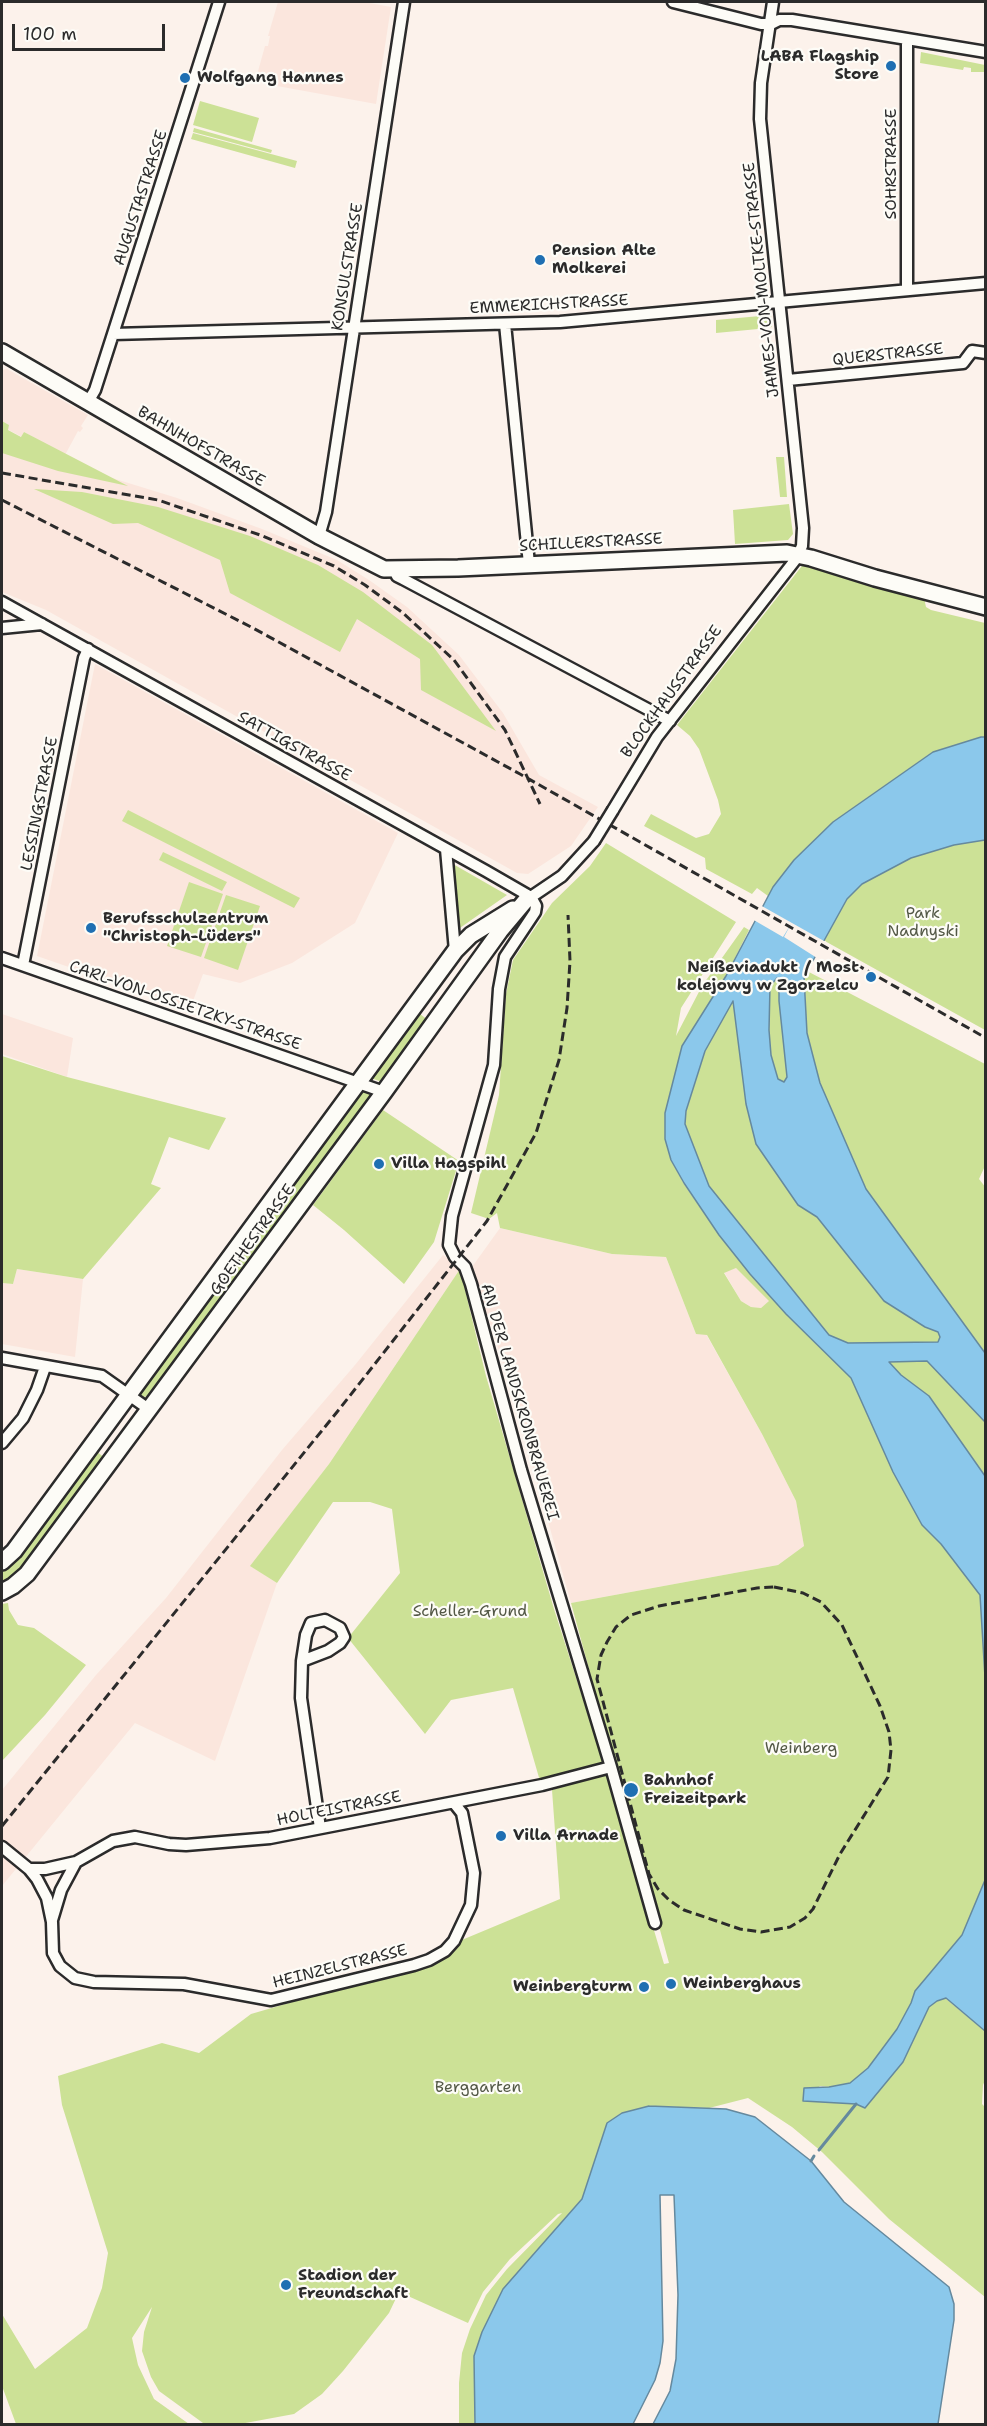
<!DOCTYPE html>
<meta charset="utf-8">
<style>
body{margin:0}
#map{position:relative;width:987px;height:2426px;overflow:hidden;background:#fcf2eb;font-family:"Shantell Sans",sans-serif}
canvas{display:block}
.frame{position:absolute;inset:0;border:3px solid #2b2b2b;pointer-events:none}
.scale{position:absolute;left:12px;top:24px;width:153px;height:27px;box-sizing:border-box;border:3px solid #2b2b2b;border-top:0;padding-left:8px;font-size:18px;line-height:21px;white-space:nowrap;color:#2b2b2b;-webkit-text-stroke:4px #fdfcf7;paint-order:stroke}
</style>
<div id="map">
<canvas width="987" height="2426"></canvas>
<div class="frame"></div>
<div class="scale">100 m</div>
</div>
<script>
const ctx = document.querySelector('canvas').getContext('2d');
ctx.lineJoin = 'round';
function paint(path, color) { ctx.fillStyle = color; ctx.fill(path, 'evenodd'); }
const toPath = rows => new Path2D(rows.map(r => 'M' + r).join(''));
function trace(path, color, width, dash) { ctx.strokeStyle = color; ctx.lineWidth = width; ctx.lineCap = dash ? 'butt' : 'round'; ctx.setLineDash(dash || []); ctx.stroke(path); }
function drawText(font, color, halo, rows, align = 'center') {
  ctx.font = font + ' "Shantell Sans",sans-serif'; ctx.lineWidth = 4.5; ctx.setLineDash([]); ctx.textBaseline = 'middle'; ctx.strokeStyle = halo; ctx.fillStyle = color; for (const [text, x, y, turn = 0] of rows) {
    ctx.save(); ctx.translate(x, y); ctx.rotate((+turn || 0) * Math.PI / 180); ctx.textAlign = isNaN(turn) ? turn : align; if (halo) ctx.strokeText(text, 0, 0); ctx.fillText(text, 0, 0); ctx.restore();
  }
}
paint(toPath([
 [278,2,364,2,391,7,376,104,255,82,265,46,268,46,270,36,268,36],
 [7,369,88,415,81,426,83,428,80,432,78,431,65,455,24,432,22,437,7,429,9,425,2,421,2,370],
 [2,431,86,470,177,498,262,529,337,560,369,580,407,607,459,655,503,713,539,775,598,807,571,846,528,874,517,873,46,610,2,592],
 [95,664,398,833,355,923,292,963,240,983,203,974,190,1009,37,956],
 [2,1014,73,1038,67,1077,2,1054],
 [500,1228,612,1254,666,1257,696,1334,706,1334,762,1434,796,1501,804,1546,778,1565,571,1603,508,1379,472,1267],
 [443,1255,460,1269,329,1464,251,1566,277,1583,215,1761,135,1723,2,1886,2,1790,96,1675,166,1598,282,1450,355,1365],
 [736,1268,770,1301,761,1308,751,1307,741,1301,724,1272],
 [17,1269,83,1279,75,1357,2,1344,2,1283,13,1284]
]), '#fbe6dd');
paint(toPath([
 [921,52,985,65,985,72,971,72,971,68,964,67,963,70,920,63],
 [200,101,259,118,252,142,193,125],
 [194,128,272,150,271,153,193,132],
 [193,133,297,161,295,168,191,139],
 [771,315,772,327,763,328,762,325,758,325,758,329,716,333,716,320],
 [2,421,9,425,8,430,21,437,24,432,128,486,58,471,2,453],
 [776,457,784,457,787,497,780,497],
 [34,489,82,492,158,507,250,536,318,565,363,592,432,645,496,731,421,690,420,659,357,619,340,652,230,593,220,560,138,523,113,524],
 [789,504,793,534,788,540,735,544,733,510],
 [805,562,924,598,926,607,931,610,985,623,985,737,933,752,833,822,794,860,768,896,757,888,752,894,706,869,705,858,644,826,651,814,696,838,709,834,721,814,718,800,699,749,690,736,677,725],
 [128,810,300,898,294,908,122,821],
 [985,840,985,1030,823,940,847,899,862,884,911,858,954,845],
 [606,843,736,922,681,1008,676,1036,702,986,744,927,749,930,726,976,682,1046,671,1160,684,1184,719,1235,750,1274,786,1314,851,1378,893,1472,922,1525,941,1544,980,1595,986,1677,985,1880,962,1935,915,1991,911,2003,897,2029,868,2068,850,2083,829,2087,820,2086,803,2100,856,2104,903,2062,929,2007,937,2001,945,1998,985,2031,986,2078,983,2085,982,2104,986,2108,985,2297,889,2219,822,2152,792,2127,748,2098,709,2108,649,2106,607,2123,582,2199,526,2263,474,2356,475,2424,459,2424,459,2383,462,2353,470,2329,486,2295,507,2269,562,2213,558,2214,510,2259,483,2292,468,2323,399,2292,389,2313,343,2371,322,2394,294,2414,240,2424,203,2423,159,2391,151,2377,142,2351,144,2332,152,2307,132,2338,138,2365,154,2399,189,2424,16,2424,2,2386,2,2314,35,2369,87,2328,102,2288,108,2253,62,2105,58,2076,162,2043,199,2053,251,2014,430,1962,457,1942,560,1899,552,1790,607,1772,664,1964,669,1963,571,1603,778,1565,804,1546,796,1501,762,1434,707,1335,696,1334,666,1257,612,1254,500,1228,497,1213,489,1219,471,1213,499,1095,506,994,513,960,552,903,590,866],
 [736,1268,769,1301,761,1308,751,1307,741,1301,724,1273],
 [163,852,227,882,222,891,159,860],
 [453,864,507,895,457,930],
 [189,882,223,894,201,957,167,946],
 [226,895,260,906,238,970,204,958],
 [807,971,985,1064,985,1166,979,1179,986,1188,985,1353,866,1189,842,1139,820,1083,807,1033,804,977],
 [777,978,779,983,779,1001,786,1061,787,1077,784,1082,778,1079,771,1055,769,1030,770,986],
 [733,1000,746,1104,756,1144,798,1205,817,1217,884,1301,925,1327,938,1332,940,1337,938,1342,848,1343,829,1335,709,1186,685,1124,686,1111,705,1051],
 [416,1011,428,1020,382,1082,368,1077],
 [2,1056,67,1077,226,1118,209,1150,169,1137,151,1184,161,1188,83,1279,17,1269,13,1284,2,1283],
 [358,1090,373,1095,150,1396,143,1397,137,1391],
 [383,1110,459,1161,434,1242,404,1284,344,1230,313,1205],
 [460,1269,486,1376,554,1609,604,1765,540,1781,513,1688,451,1700,425,1734,348,1638,400,1573,392,1509,370,1502,333,1502,277,1583,250,1566,329,1464],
 [927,1361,985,1422,985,1476,929,1396,901,1375,888,1362],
 [92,1448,105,1458,22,1570,2,1585,2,1569],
 [8,1603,9,1610,18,1625,34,1628,86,1665,45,1715,2,1761,2,1604]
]), '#cce196');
const water = toPath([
 [981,737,985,737,985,840,954,845,911,858,862,884,847,899,804,977,807,1033,820,1083,866,1189,985,1353,985,1422,927,1361,889,1362,901,1375,929,1396,985,1476,985,1677,980,1595,941,1544,922,1525,893,1472,851,1378,786,1314,750,1274,719,1235,684,1183,671,1160,665,1139,665,1113,682,1046,726,976,773,887,794,860,833,822,933,752,981,737],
 [777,978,779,983,779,1001,787,1077,784,1082,778,1079,771,1055,769,1030,770,986,777,978],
 [733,1001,746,1104,756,1144,798,1205,817,1217,884,1301,925,1327,938,1332,940,1337,938,1342,848,1343,829,1335,709,1186,685,1124,686,1111,705,1051,733,1001],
 [985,1880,985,2031,946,1998,937,2001,929,2007,903,2062,865,2108,856,2104,803,2101,804,2088,829,2087,850,2083,868,2068,897,2029,911,2003,915,1991,962,1935,985,1880],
 [649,2106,726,2109,755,2117,811,2161,844,2202,949,2287,954,2304,954,2320,938,2424,653,2424,670,2391,676,2359,678,2295,674,2195,660,2195,663,2341,660,2363,655,2380,633,2424,475,2424,474,2356,482,2332,503,2289,582,2199,607,2123,622,2113,649,2106]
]);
paint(water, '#8bc8eb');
trace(water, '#65899e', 1.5);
paint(toPath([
 [760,905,824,941,826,941,817,958,784,937,791,924,783,937,752,919]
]), '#fcf2eb');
trace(toPath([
 [819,2150,856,2104],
 [811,2161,814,2156]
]), '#65899e', 3);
const street = toPath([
 [673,2,761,24,771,24,779,20,792,20,986,52],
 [907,290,907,39],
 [505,324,529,564],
 [113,334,560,322,986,283],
 [788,380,963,363,972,351,986,353],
 [88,402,95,390,113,334,219,2],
 [319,536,326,512,404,2],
 [394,569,397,576,403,579,670,721],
 [2,602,486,871,531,897,536,906,535,912,505,957,499,989,494,1065,452,1216,449,1245,455,1257,465,1267,471,1284,521,1470,611,1767,655,1923],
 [2,628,42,624],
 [613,810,657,737,796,559,802,546,803,528,760,119,761,83,773,2],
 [446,849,455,951],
 [531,897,562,876,594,841],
 [2,958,384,1092],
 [23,965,84,658,88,649],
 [2,1358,102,1376,150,1410],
 [2,1443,23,1418,37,1390,45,1367],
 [302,1661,306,1635,311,1623,325,1620,340,1628,344,1637,340,1643,328,1651,302,1661,301,1698,320,1828],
 [2,1847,29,1869,37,1879,47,1898,52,1922,53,1953,60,1966,75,1978,94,1982,184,1984,271,2000,414,1965,429,1960,445,1951,454,1941,471,1905,474,1873,462,1813,454,1803],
 [29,1869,45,1869,76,1862,113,1841,135,1837,169,1844,186,1845,270,1838,542,1785,611,1767],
 [52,1920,61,1890,76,1862]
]);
const secondary = toPath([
 [2,352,319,536,384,569,458,568,787,553,811,558,875,578,986,607],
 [2,1562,14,1551,455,951,471,935,513,909],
 [2,1592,13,1586,27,1574,384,1092,500,931,526,900]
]);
trace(street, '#2b2b2b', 15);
trace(secondary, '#2b2b2b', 20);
trace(street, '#fdfcf7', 10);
trace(secondary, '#fdfcf7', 15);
trace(toPath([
 [2,473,158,500,260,535,334,566,365,585,403,613,454,660,505,730,540,804],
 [2,500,253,628,520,774,986,1038],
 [774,1587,803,1593,821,1602,842,1625,880,1706,889,1732,891,1750,888,1777,840,1854,813,1909,805,1918,790,1927,761,1932,740,1929,684,1910,669,1900,658,1889,649,1874,597,1679,601,1655,607,1642,616,1627,631,1615,659,1606,757,1588,774,1587],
 [2,1826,341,1407,487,1221,536,1133,559,1060,567,1008,570,961,568,915]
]), '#2b2b2b', 3, [9, 4.5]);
const streetBridge = toPath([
 [594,841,613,810]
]);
trace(streetBridge, '#2b2b2b', 15, []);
trace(streetBridge, '#fdfcf7', 10);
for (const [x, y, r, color] of [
 [891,66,6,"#1f6fb2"],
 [185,78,6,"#1f6fb2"],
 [540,260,6,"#1f6fb2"],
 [91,928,6,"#1f6fb2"],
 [871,977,6,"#1f6fb2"],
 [379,1164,6,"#1f6fb2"],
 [631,1790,8,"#1f6fb2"],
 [501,1836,6,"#1f6fb2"],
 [671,1984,6,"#1f6fb2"],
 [644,1987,6,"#1f6fb2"],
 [286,2285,6,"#1f6fb2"]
]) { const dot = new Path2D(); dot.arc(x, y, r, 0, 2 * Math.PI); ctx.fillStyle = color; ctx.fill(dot); trace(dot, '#fdfcf7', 2); }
drawText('bold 16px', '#2b2b2b', '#fdfcf7', [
 ["LABA Flagship",879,57,"right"],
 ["Store",879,75,"right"],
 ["Wolfgang Hannes",197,78],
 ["Pension Alte",552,251],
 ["Molkerei",552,269],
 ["Berufsschulzentrum",103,919],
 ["\"Christoph-Lüders\"",103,937],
 ["Neißeviadukt / Most",859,968,"right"],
 ["kolejowy w Zgorzelcu",859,986,"right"],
 ["Villa Hagspihl",391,1164],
 ["Bahnhof",644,1781],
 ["Freizeitpark",644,1799],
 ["Villa Arnade",513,1836],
 ["Weinberghaus",683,1984],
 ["Weinbergturm",632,1987,"right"],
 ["Stadion der",298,2276],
 ["Freundschaft",298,2294]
], 'left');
drawText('16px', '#2b2b2b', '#fdfcf7', [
 ["SOHRSTRASSE",892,164,-90],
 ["AUGUSTASTRASSE",141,198,-72],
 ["KONSULSTRASSE",348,267,-81],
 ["JAMES-VON-MOLTKE-STRASSE",762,280,-96],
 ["EMMERICHSTRASSE",549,305,-3],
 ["QUERSTRASSE",888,355,-6],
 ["BAHNHOFSTRASSE",201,447,30],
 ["SCHILLERSTRASSE",591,543,-3],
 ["BLOCKHAUSSTRASSE",672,692,-54],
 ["SATTIGSTRASSE",294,747,29],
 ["LESSINGSTRASSE",40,804,-79],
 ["CARL-VON-OSSIETZKY-STRASSE",185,1006,19],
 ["GOETHESTRASSE",253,1240,-54],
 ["AN DER LANDSKRONBRAUEREI",519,1402,74],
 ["HOLTEISTRASSE",339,1809,-11],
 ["HEINZELSTRASSE",340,1967,-14]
]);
drawText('16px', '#535846', '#fdfcf7', [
 ["Park",923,914],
 ["Nadnyski",923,932],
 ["Scheller-Grund",470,1612],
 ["Weinberg",801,1749],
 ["Berggarten",478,2088]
]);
</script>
